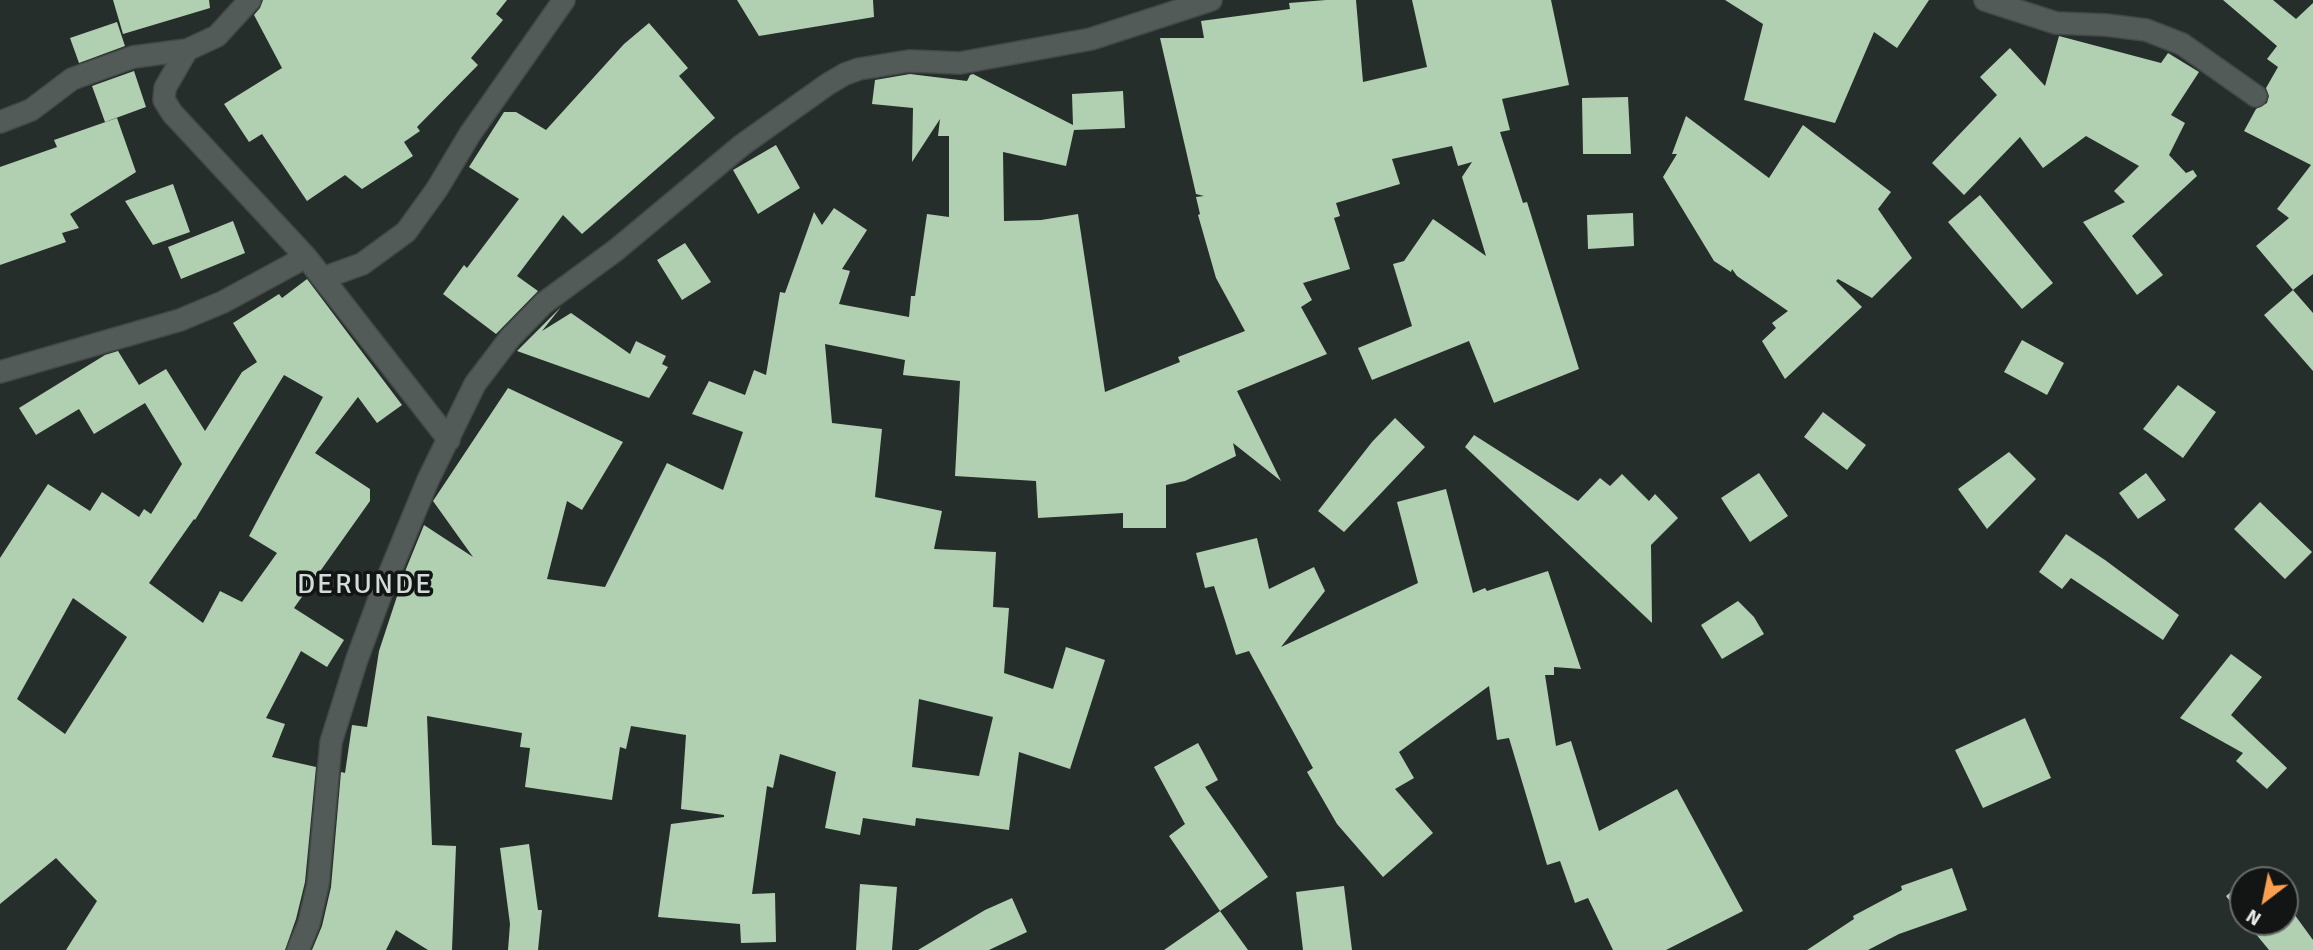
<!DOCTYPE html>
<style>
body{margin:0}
#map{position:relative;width:2313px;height:950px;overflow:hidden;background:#262e2b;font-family:Signika,sans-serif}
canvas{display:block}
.north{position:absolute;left:2229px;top:866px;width:70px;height:70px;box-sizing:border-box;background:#121514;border:2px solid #676b6a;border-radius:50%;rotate:212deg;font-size:19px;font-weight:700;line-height:28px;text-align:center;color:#e7ecea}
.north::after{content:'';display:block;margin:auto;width:24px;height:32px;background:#fa9f4f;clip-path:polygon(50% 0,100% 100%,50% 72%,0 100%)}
</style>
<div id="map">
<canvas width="2313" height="950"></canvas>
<div class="north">N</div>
</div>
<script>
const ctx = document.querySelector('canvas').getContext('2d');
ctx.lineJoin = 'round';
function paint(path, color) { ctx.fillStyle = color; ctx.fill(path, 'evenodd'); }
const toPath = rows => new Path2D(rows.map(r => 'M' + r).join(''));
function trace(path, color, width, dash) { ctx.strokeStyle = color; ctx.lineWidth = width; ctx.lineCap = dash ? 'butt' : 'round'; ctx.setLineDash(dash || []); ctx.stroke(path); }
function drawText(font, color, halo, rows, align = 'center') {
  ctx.font = font + ' Signika,sans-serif'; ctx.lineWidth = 7; ctx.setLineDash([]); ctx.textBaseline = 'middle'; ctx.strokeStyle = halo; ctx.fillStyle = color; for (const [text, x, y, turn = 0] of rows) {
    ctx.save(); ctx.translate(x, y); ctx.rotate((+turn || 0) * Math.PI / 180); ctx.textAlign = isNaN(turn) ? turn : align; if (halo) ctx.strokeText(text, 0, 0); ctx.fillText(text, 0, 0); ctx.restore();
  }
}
paint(toPath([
 [113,0,209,0,210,8,123,34],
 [263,0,507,0,496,14,503,20,471,58,478,65,417,127,420,131,404,142,413,156,362,189,345,175,307,201,262,134,249,142,224,104,282,68,254,15,260,8],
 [737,0,873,0,874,17,759,36],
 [1326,0,1356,0,1363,82,1427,67,1412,0,1551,0,1569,85,1502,99,1510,130,1500,132,1523,203,1527,202,1579,369,1494,403,1469,341,1372,380,1358,348,1412,326,1393,264,1404,261,1433,219,1486,256,1462,177,1472,162,1458,166,1452,146,1392,159,1400,184,1336,203,1340,216,1334,218,1350,269,1303,283,1312,300,1301,307,1327,354,1237,391,1281,481,1233,443,1236,456,1185,481,1166,485,1166,528,1123,528,1123,513,1038,518,1036,481,955,476,960,381,903,375,905,360,825,344,832,423,882,429,875,497,942,511,934,549,996,552,993,607,1009,608,1004,673,1053,689,1066,647,1105,660,1070,769,1019,752,1009,830,916,818,915,826,863,818,860,835,825,828,836,772,780,754,773,788,767,786,752,894,775,893,776,942,741,943,740,924,658,917,671,824,724,817,724,815,681,809,686,735,631,726,626,749,620,747,612,800,525,787,530,748,520,747,522,733,427,716,432,845,456,846,452,950,428,950,396,930,386,950,312,950,322,926,331,887,341,772,345,773,352,725,367,727,379,651,406,569,424,525,473,557,433,501,508,388,623,442,582,510,567,501,547,579,605,587,667,463,723,490,743,432,692,414,709,381,745,395,754,370,766,375,780,292,785,293,814,212,822,225,834,208,867,230,842,269,850,271,839,304,909,317,911,296,915,296,927,214,949,217,949,136,938,136,940,119,912,162,913,108,872,104,875,80,910,74,967,81,970,75,973,74,1073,125,1072,94,1123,91,1125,128,1074,130,1066,166,1003,152,1004,221,1041,220,1078,214,1105,392,1180,362,1178,357,1245,331,1216,278,1198,215,1200,214,1196,197,1204,196,1196,194,1160,38,1204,38,1201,21,1290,9,1289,3],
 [919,699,993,717,979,776,912,767],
 [1725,0,1929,0,1897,48,1874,32,1835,123,1744,100,1763,24],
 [2223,0,2273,0,2296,19,2313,3,2313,274,2293,290,2256,246,2289,218,2277,209,2311,165,2244,131,2256,109,2267,103,2269,96,2266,88,2278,67,2267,59,2277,46],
 [117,22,125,46,79,63,70,38],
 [649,23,688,68,679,76,715,118,582,234,563,215,517,276,538,291,496,334,443,294,464,265,467,268,519,199,469,167,504,112,516,112,546,130,624,44],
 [2059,36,2161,63,2168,53,2199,72,2171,115,2185,123,2169,155,2186,173,2193,170,2197,176,2132,236,2163,275,2137,295,2083,222,2125,202,2114,191,2139,166,2086,136,2043,168,2020,137,1964,195,1932,163,1997,95,1980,77,2010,48,2045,86],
 [134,71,146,107,105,122,92,86],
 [1628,97,1631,154,1583,154,1582,98],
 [1686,116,1769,178,1803,125,1891,192,1878,209,1912,258,1872,298,1838,279,1836,281,1862,307,1785,379,1762,341,1776,328,1772,323,1788,311,1737,276,1732,269,1731,272,1714,261,1663,177,1677,154,1672,154],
 [117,118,136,172,70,214,79,228,62,233,66,242,0,265,0,167,57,147,54,140],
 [776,145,800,188,758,214,733,170],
 [173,184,190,232,153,245,125,201],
 [1980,195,2053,283,2022,309,1948,222],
 [1633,213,1634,246,1588,249,1587,215],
 [233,221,245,253,181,279,168,247],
 [685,243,711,282,682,300,657,260],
 [307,279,402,405,377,423,358,397,315,453,370,489,370,501,294,608,344,640,327,667,301,651,266,718,285,724,272,757,316,767,305,882,296,919,285,950,66,950,97,901,56,858,0,904,0,558,48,484,90,511,102,492,139,517,144,509,151,514,182,464,145,403,94,434,79,409,36,435,19,408,105,355,118,351,139,385,166,369,205,431,242,372,257,362,233,323,279,294,282,298],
 [284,375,323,397,249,536,277,553,242,602,220,591,203,623,149,583,194,519,195,520],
 [73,598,127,637,65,734,17,699],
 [2293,290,2313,313,2313,371,2264,315],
 [561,307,542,331,571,313,630,354,636,341,666,356,662,364,668,367,649,398,517,351],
 [2022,340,2064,363,2047,395,2004,372],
 [2178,385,2216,412,2183,458,2143,429],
 [1823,412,1866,445,1847,470,1804,437],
 [1395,418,1425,447,1344,532,1318,511,1372,442],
 [1474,435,1578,501,1600,478,1610,486,1622,474,1649,501,1655,494,1678,518,1651,545,1652,623,1465,447],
 [2009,452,2036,479,1987,529,1958,489],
 [1759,473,1788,516,1750,542,1721,498],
 [2146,473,2166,500,2138,519,2119,493],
 [1446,489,1473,593,1485,588,1487,591,1548,571,1581,669,1554,667,1554,675,1545,675,1556,746,1571,741,1599,831,1677,789,1743,911,1666,950,1613,950,1588,898,1575,903,1560,861,1547,865,1509,738,1497,740,1489,686,1399,752,1414,778,1395,789,1433,833,1383,877,1337,824,1307,772,1313,768,1249,651,1236,655,1214,586,1205,588,1196,553,1257,538,1269,589,1314,567,1325,591,1281,647,1418,583,1397,502],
 [2260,502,2312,552,2285,579,2234,529],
 [2066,534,2105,560,2179,615,2163,640,2071,578,2062,589,2039,572],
 [1738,601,1754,617,1764,634,1722,659,1701,625],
 [2231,654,2262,677,2231,715,2287,768,2267,789,2236,761,2243,753,2180,718],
 [2025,718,2051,778,1983,808,1955,750],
 [1198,743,1218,780,1205,787,1268,877,1220,911,1169,836,1185,824,1154,767],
 [529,844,538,910,542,910,538,950,508,950,510,924,500,848],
 [2262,867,2272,880,2246,880],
 [1952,868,1967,910,1899,934,1868,950,1807,950,1854,919,1853,916,1902,890,1901,886],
 [2243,882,2243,918,2226,896],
 [860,884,897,887,892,950,856,950],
 [1344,886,1352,950,1303,950,1296,892],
 [2285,896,2292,904,2289,907,2313,940,2313,950,2269,950,2246,922,2285,922],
 [1012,898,1027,932,989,950,918,950,985,910],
 [1220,911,1248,950,1164,950]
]), '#b0d0b1');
const street = toPath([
 [250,0,217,36,187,50,165,88,164,100,172,113,306,257,449,440],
 [1985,0,2056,23,2106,25,2146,30,2182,44,2256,96],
 [0,122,31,110,72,79,133,57,187,50],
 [323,278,362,264,406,232,437,189,470,134,564,0],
 [0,372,180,320,223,302,306,257],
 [298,950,309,923,318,884,331,742,357,659,381,594,428,480,475,384,510,338,544,303,616,250,742,145,828,84,845,74,859,69,909,61,960,63,1091,39,1211,0]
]);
trace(street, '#434947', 24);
trace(street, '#535b58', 21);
ctx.letterSpacing = '2px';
drawText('28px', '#d2ddd8', '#121514', [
 ["DERUNDE",365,586]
]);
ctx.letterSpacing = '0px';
</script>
